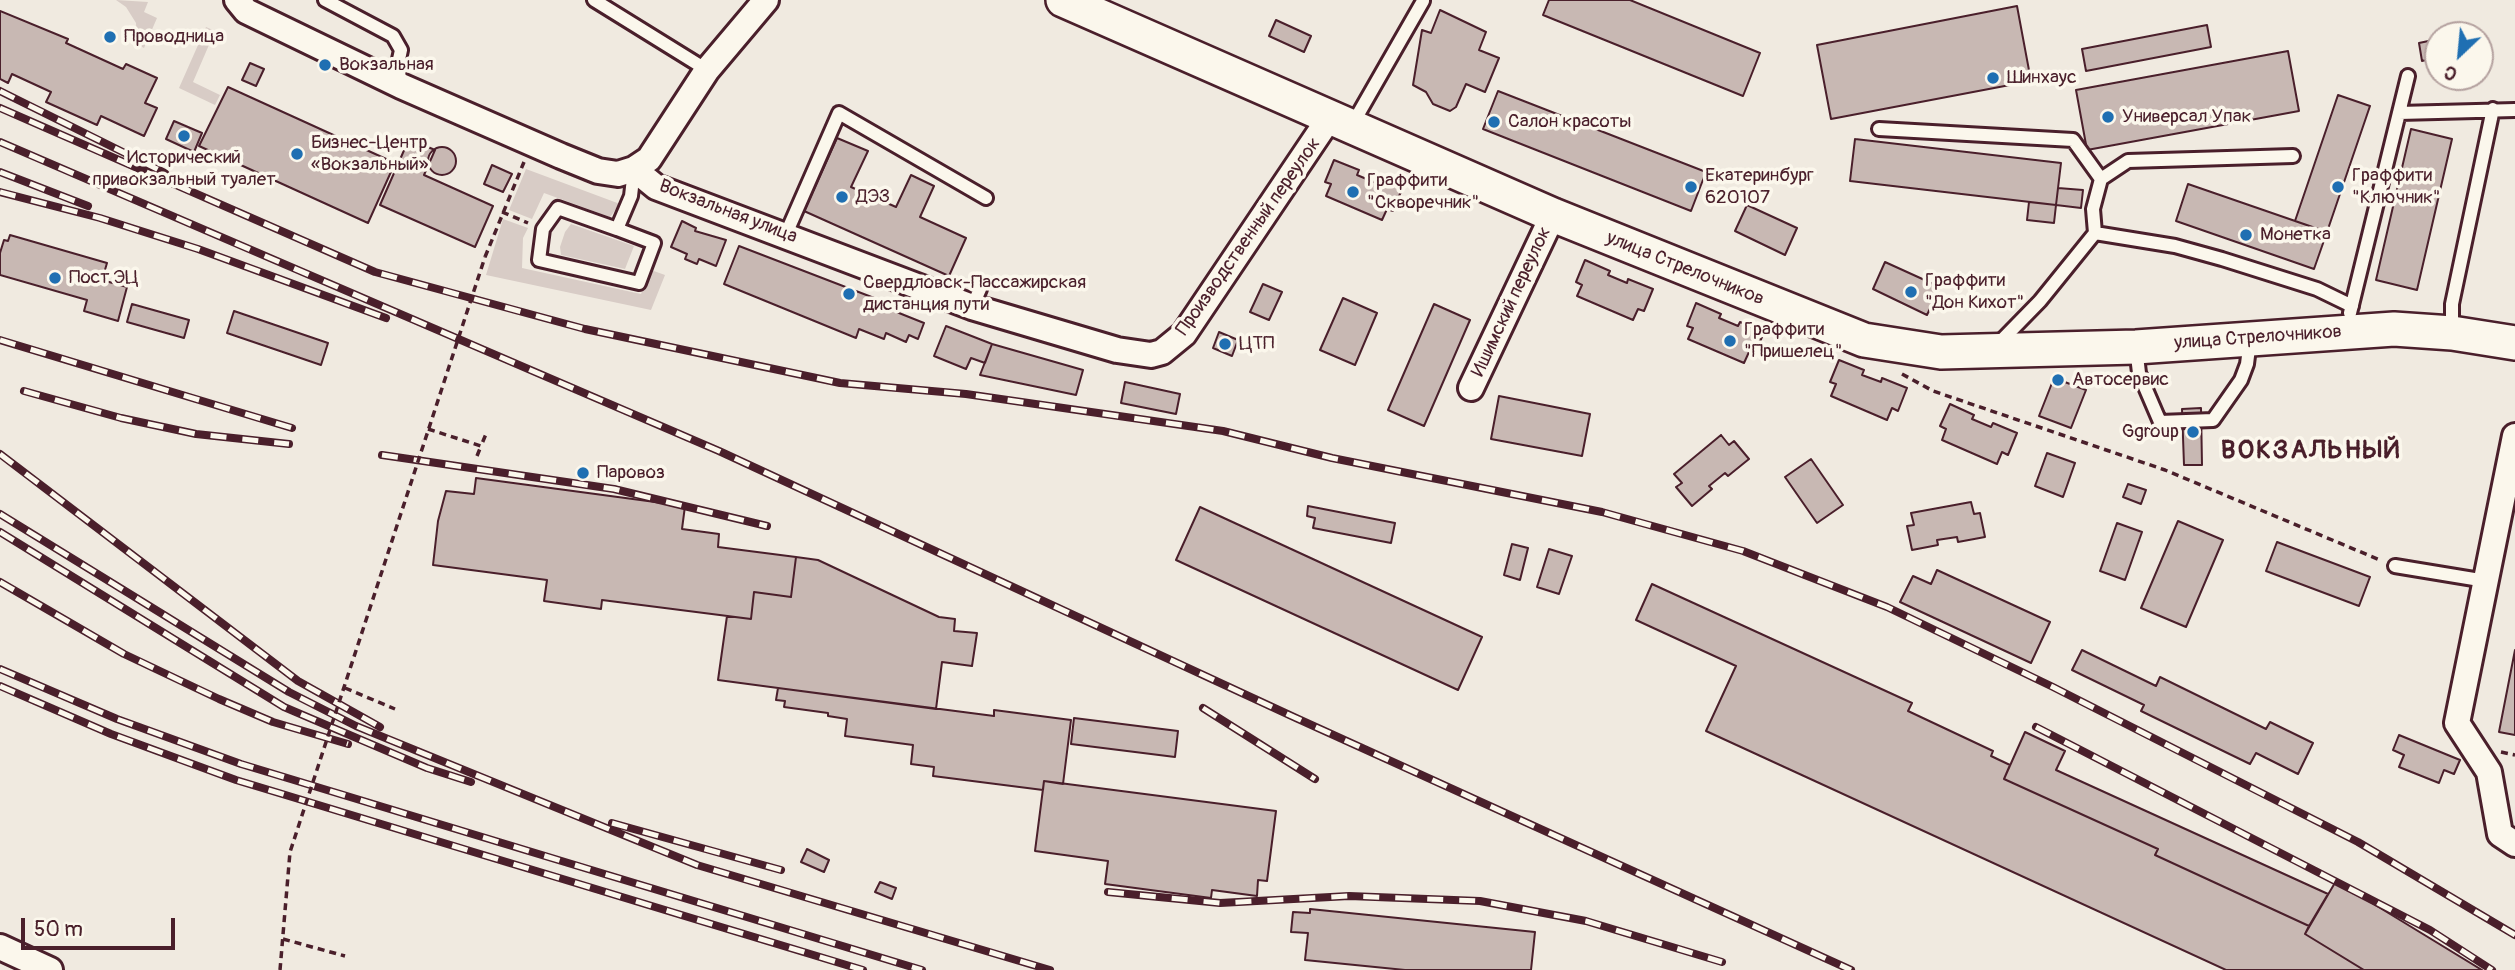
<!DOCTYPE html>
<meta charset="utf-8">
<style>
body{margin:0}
#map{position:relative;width:2515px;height:970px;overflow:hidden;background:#f0eae0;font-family:Pangolin,sans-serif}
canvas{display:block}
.north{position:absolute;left:2424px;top:21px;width:70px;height:70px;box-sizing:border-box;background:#fbf7ec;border:2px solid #b4a19f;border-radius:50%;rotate:206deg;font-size:19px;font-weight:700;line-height:28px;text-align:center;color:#4a1f2b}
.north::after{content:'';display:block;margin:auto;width:24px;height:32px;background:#1f6fb2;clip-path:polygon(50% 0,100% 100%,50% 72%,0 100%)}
.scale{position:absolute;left:21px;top:918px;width:154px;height:32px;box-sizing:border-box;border:4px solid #4a1f2b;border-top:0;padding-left:9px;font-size:21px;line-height:24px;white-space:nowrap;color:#4a1f2b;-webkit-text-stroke:5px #fbf7ec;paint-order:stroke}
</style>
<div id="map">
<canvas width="2515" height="970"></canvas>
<div class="north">С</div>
<div class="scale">50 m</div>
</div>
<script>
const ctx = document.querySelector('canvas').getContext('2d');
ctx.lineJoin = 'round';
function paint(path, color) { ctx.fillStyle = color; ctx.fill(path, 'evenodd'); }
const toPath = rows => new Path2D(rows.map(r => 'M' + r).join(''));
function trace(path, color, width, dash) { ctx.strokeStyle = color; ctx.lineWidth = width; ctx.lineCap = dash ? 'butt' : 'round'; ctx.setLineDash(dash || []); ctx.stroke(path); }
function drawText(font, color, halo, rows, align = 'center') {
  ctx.font = font + ' Pangolin,sans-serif'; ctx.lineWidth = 7; ctx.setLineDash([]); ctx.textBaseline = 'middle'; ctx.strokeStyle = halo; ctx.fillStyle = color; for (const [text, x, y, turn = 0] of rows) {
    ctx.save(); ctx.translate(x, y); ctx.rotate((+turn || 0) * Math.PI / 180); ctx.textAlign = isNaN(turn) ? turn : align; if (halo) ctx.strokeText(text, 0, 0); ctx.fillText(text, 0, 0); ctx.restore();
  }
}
paint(toPath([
 [116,0,148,2,144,12,157,18,144,48,137,44,136,23,126,7],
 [206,27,215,31,193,82,220,95,215,105,179,88],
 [526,169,620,204,610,217,544,193,532,219,509,210],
 [503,219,528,228,523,238,522,268,641,294,651,270,665,275,651,310,486,275],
 [571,224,634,246,625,269,561,255,560,247,565,232]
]), '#d8ccc6');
const building = toPath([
 [1549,0,1630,0,1760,53,1743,96,1543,15,1549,0],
 [2017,6,2031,81,1831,119,1817,45,2017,6],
 [1440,10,1486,32,1479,50,1499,58,1485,92,1466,84,1456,107,1450,111,1433,104,1426,92,1413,85,1422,30,1431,33,1440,10],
 [0,11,68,39,66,43,123,69,126,64,157,78,145,103,157,108,144,136,101,116,97,125,46,102,51,92,12,74,8,83,0,79,0,11],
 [1276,20,1311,36,1304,52,1269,36,1276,20],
 [2207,25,2211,47,2086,71,2082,49,2207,25],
 [2438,39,2438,57,2422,61,2419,43,2438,39],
 [2288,51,2299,111,2087,150,2076,90,2288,51],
 [250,63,264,69,256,86,242,80,250,63],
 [228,87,395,163,368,223,199,146,228,87],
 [1498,91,1706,172,1691,211,1483,129,1498,91],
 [2338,95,2370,106,2327,232,2295,221,2338,95],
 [174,121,202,133,194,152,166,139,174,121],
 [2411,129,2452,139,2417,290,2376,280,2411,129],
 [837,138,868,151,851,187,896,207,911,175,934,186,920,217,966,238,949,276,804,211,837,138],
 [409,139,435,150,424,175,493,206,475,247,380,205,409,139],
 [1855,139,2061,163,2056,205,1850,181,1855,139],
 '428 161a14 14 0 1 1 28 0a14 14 0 1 1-28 0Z',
 [1334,160,1359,170,1357,175,1376,183,1378,178,1402,189,1393,211,1387,209,1382,220,1326,196,1331,184,1325,182,1334,160],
 [492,165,512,174,503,192,484,184,492,165],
 [2188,184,2327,232,2314,269,2176,221,2188,184],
 [2058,188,2083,190,2081,208,2056,205,2058,188],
 [2029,202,2056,205,2054,223,2027,220,2029,202],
 [1747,205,1797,228,1785,255,1735,231,1747,205],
 [682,221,696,228,695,231,726,240,716,266,699,259,697,264,685,259,687,254,671,247,682,221],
 [10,235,107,263,102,280,127,287,118,321,84,311,87,300,0,275,0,253,4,240,8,241,10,235],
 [739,246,895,306,894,311,924,323,918,339,909,335,906,342,886,333,884,339,859,329,856,338,724,284,739,246],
 [1585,260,1610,271,1608,275,1627,283,1628,279,1653,289,1644,311,1638,309,1633,320,1577,296,1582,285,1576,282,1585,260],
 [1885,262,1940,287,1927,315,1873,289,1885,262],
 [1263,284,1282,292,1269,320,1250,312,1263,284],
 [1343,298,1377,313,1355,365,1320,350,1343,298],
 [1696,303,1721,314,1719,318,1738,326,1740,322,1764,332,1755,354,1749,352,1744,363,1688,339,1693,328,1687,326,1696,303],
 [132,304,189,320,184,338,127,322,132,304],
 [1434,304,1470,320,1424,426,1388,410,1434,304],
 [234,311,328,343,321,365,227,333,234,311],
 [946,326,992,344,985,363,971,358,966,369,934,356,946,326],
 [1219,332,1238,340,1232,356,1213,348,1219,332],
 [992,344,1083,370,1076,395,980,375,992,344],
 [1839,360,1864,370,1862,375,1881,382,1882,378,1907,388,1898,411,1892,408,1887,420,1831,396,1836,384,1830,382,1839,360],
 [2054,378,2086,390,2071,428,2039,416,2054,378],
 [1125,382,1180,394,1176,414,1121,403,1125,382],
 [1499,396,1590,414,1582,456,1491,439,1499,396],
 [1950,404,1974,415,1972,419,1991,427,1993,423,2017,433,2008,455,2002,452,1997,464,1942,440,1946,429,1940,426,1950,404],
 [2201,408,2202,465,2184,465,2182,409,2201,408],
 [1721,435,1729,445,1734,441,1749,459,1728,476,1725,473,1709,486,1712,489,1692,506,1676,487,1682,483,1674,474,1721,435],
 [2047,453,2075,463,2063,497,2035,486,2047,453],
 [1811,459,1843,505,1817,523,1785,477,1811,459],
 [476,478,685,506,682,529,719,534,718,547,796,557,791,597,754,592,751,619,602,600,601,609,544,601,547,580,433,565,438,521,446,491,474,494,476,478],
 [2128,484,2146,490,2141,504,2123,497,2128,484],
 [1971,502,1974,514,1980,513,1985,537,1958,542,1957,537,1937,540,1938,545,1912,550,1907,526,1914,525,1911,513,1971,502],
 [1308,506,1395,523,1391,543,1313,528,1315,518,1307,516,1308,506],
 [1200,507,1482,637,1458,690,1176,560,1200,507],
 [2178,521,2223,540,2186,627,2141,608,2178,521],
 [2117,523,2142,532,2125,580,2100,571,2117,523],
 [2277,542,2370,577,2359,606,2266,571,2277,542],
 [1512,544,1528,548,1520,580,1504,575,1512,544],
 [1549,549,1572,556,1559,594,1537,587,1549,549],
 [796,557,818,560,939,617,955,619,954,631,977,633,972,666,942,662,936,709,718,680,727,616,751,619,754,592,791,597,796,557],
 [1937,570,2050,622,2031,663,1900,602,1913,576,1931,584,1937,570],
 [1652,584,1912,703,1908,711,1993,751,1991,756,2010,765,2004,779,2158,849,2155,855,2309,926,2305,934,2364,970,2226,970,1706,731,1736,666,1636,620,1652,584],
 [2082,650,2156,686,2160,677,2266,729,2270,722,2313,743,2298,774,2256,753,2250,764,2141,711,2144,705,2072,670,2082,650],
 [2515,650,2515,735,2499,732,2515,650],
 [778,688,994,716,994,710,1071,720,1063,784,1044,781,1043,790,933,776,934,767,911,764,913,745,845,736,847,719,828,716,828,713,784,707,785,701,776,700,778,688],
 [1074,718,1178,731,1175,757,1071,744,1074,718],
 [2025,732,2065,751,2056,770,2328,894,2309,926,2155,855,2158,849,2004,779,2025,732],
 [2399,735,2460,760,2454,774,2444,770,2439,783,2399,767,2404,755,2393,750,2399,735],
 [1044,781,1276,811,1267,881,1258,880,1257,896,1212,890,1211,898,1105,884,1108,861,1035,851,1044,781],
 [807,849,829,860,824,872,801,862,807,849],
 [2336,881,2482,970,2364,970,2305,934,2336,881],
 [880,882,896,888,892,899,875,892,880,882],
 [1310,909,1535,932,1531,970,1405,970,1305,960,1308,933,1291,932,1293,912,1310,913,1310,909]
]);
paint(building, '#c8b8b3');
trace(building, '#4a1f2b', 2);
const service = toPath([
 [325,0,393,36,401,50,398,64,401,86],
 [594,0,707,70],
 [2399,113,2515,110],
 [1352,125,1423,1],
 [1879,129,2073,140,2101,179],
 [617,229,654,243,639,283,539,260,543,229,558,208,617,229,631,196,634,170],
 [2095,233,2093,209,2101,179,2128,161,2293,156],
 [786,234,839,113,986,198],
 [972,307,980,289],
 [2350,313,2408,76],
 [2452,332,2452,304,2493,109],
 [1998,344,2040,301,2095,233,2175,246,2222,259,2317,289,2352,306],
 [2136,347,2139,373,2160,422,2213,420,2241,380,2247,364,2250,340],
 [2395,566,2486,581]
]);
const minor = toPath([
 [237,0,246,11,401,86,561,156,598,171,618,174,634,169,649,159,707,70,766,0],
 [634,169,656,187,972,307,1117,350,1151,355,1162,352,1184,334,1330,117],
 [1471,388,1553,215],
 [2515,436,2457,723,2489,772,2500,834,2515,844],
 [0,947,50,970]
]);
const secondary = toPath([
 [1063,0,1553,215,1864,340,1941,352,2136,347,2394,329,2452,333,2515,343]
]);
trace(service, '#4a1f2b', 18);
trace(minor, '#4a1f2b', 30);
trace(secondary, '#4a1f2b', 38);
trace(toPath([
 [502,212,528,223],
 [485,257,524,162],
 [1902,374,1933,391,2165,470,2380,560],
 [428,429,481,446,486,434],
 [477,456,481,446],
 [345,688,395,709],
 [2501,752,2515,755],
 [283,939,345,956]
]), '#4a1f2b', 3.5, [7, 5]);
trace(service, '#fbf7ec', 12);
trace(minor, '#fbf7ec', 24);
trace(secondary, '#fbf7ec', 33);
const rail = toPath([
 [0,91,165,173],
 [0,108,375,272,585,329,840,383,966,394,1223,431,1332,458,1602,512,1743,551,1887,607,2053,687,2358,842,2515,935],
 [0,142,719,451,1296,718,1851,970],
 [0,172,88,206],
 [0,192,100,218,198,249,386,318],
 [0,340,292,428],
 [24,391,121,418,196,434,289,444],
 [0,454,298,681,380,727],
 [382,455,614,489,767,526],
 [0,514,289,692,356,726,697,865,1050,970],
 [0,532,284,707,427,768,471,782],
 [0,582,124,654,219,699,273,722,348,744],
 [0,669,117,719,241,764,922,970],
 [0,686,111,734,236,780,863,970],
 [1203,708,1315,779],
 [2036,727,2430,930,2492,970],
 [612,823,781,870],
 [1108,892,1220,903,1349,896,1480,901,1586,921,1722,962]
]);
trace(rail, '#4a1f2b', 8);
trace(rail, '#fbf7ec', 5, [16]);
trace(toPath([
 [280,970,290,852,485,257]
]), '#4a1f2b', 3.5, [7, 5]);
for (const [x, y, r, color] of [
 [110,37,7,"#1f6fb2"],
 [325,65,7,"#1f6fb2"],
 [1993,78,7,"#1f6fb2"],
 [2108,117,7,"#1f6fb2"],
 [1494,122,7,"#1f6fb2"],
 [184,136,7,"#1f6fb2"],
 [297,154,7,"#1f6fb2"],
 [1691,187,7,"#1f6fb2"],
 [2338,187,7,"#1f6fb2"],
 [1353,192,7,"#1f6fb2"],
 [842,197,7,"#1f6fb2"],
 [2246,235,7,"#1f6fb2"],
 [55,278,7,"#1f6fb2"],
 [1911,292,7,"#1f6fb2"],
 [849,294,7,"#1f6fb2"],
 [1730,341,7,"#1f6fb2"],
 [1225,344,7,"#1f6fb2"],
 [2058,380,7,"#1f6fb2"],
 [2193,432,7,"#1f6fb2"],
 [583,473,7,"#1f6fb2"]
]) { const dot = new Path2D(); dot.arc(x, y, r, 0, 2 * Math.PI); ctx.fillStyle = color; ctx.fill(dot); trace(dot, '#fbf7ec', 2.5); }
drawText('19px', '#4a1f2b', '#fbf7ec', [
 ["Проводница",124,37],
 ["Вокзальная",339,65],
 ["Шинхаус",2007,78],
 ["Универсал Упак",2122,117],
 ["Салон красоты",1508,122],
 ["Бизнес-Центр",311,143],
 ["«Вокзальный»",311,165],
 ["Исторический",184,158,"center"],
 ["привокзальный туалет",184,180,"center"],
 ["Екатеринбург",1705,176],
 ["620107",1705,198],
 ["Граффити",2352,176],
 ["\"Ключник\"",2352,198],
 ["Граффити",1367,181],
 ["\"Скворечник\"",1367,203],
 ["ДЭЗ",856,197],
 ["Монетка",2260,235],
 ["Пост ЭЦ",69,278],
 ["Граффити",1925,281],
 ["\"Дон Кихот\"",1925,303],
 ["Свердловск-Пассажирская",863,283],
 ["дистанция пути",863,305],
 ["Граффити",1744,330],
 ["\"Пришелец\"",1744,352],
 ["ЦТП",1239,344],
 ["Автосервис",2072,380],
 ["Ggroup",2179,432,"right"],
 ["Паровоз",597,473]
], 'left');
drawText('19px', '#4a1f2b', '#fbf7ec', [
 ["Вокзальная улица",728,212,21],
 ["Производственный переулок",1249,237,-55],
 ["улица Стрелочников",1685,269,22],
 ["Ишимский переулок",1512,302,-65],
 ["улица Стрелочников",2258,338,-4]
]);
ctx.letterSpacing = '2px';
drawText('bold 26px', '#4a1f2b', '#fbf7ec', [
 ["ВОКЗАЛЬНЫЙ",2311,451]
]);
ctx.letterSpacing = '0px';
</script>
